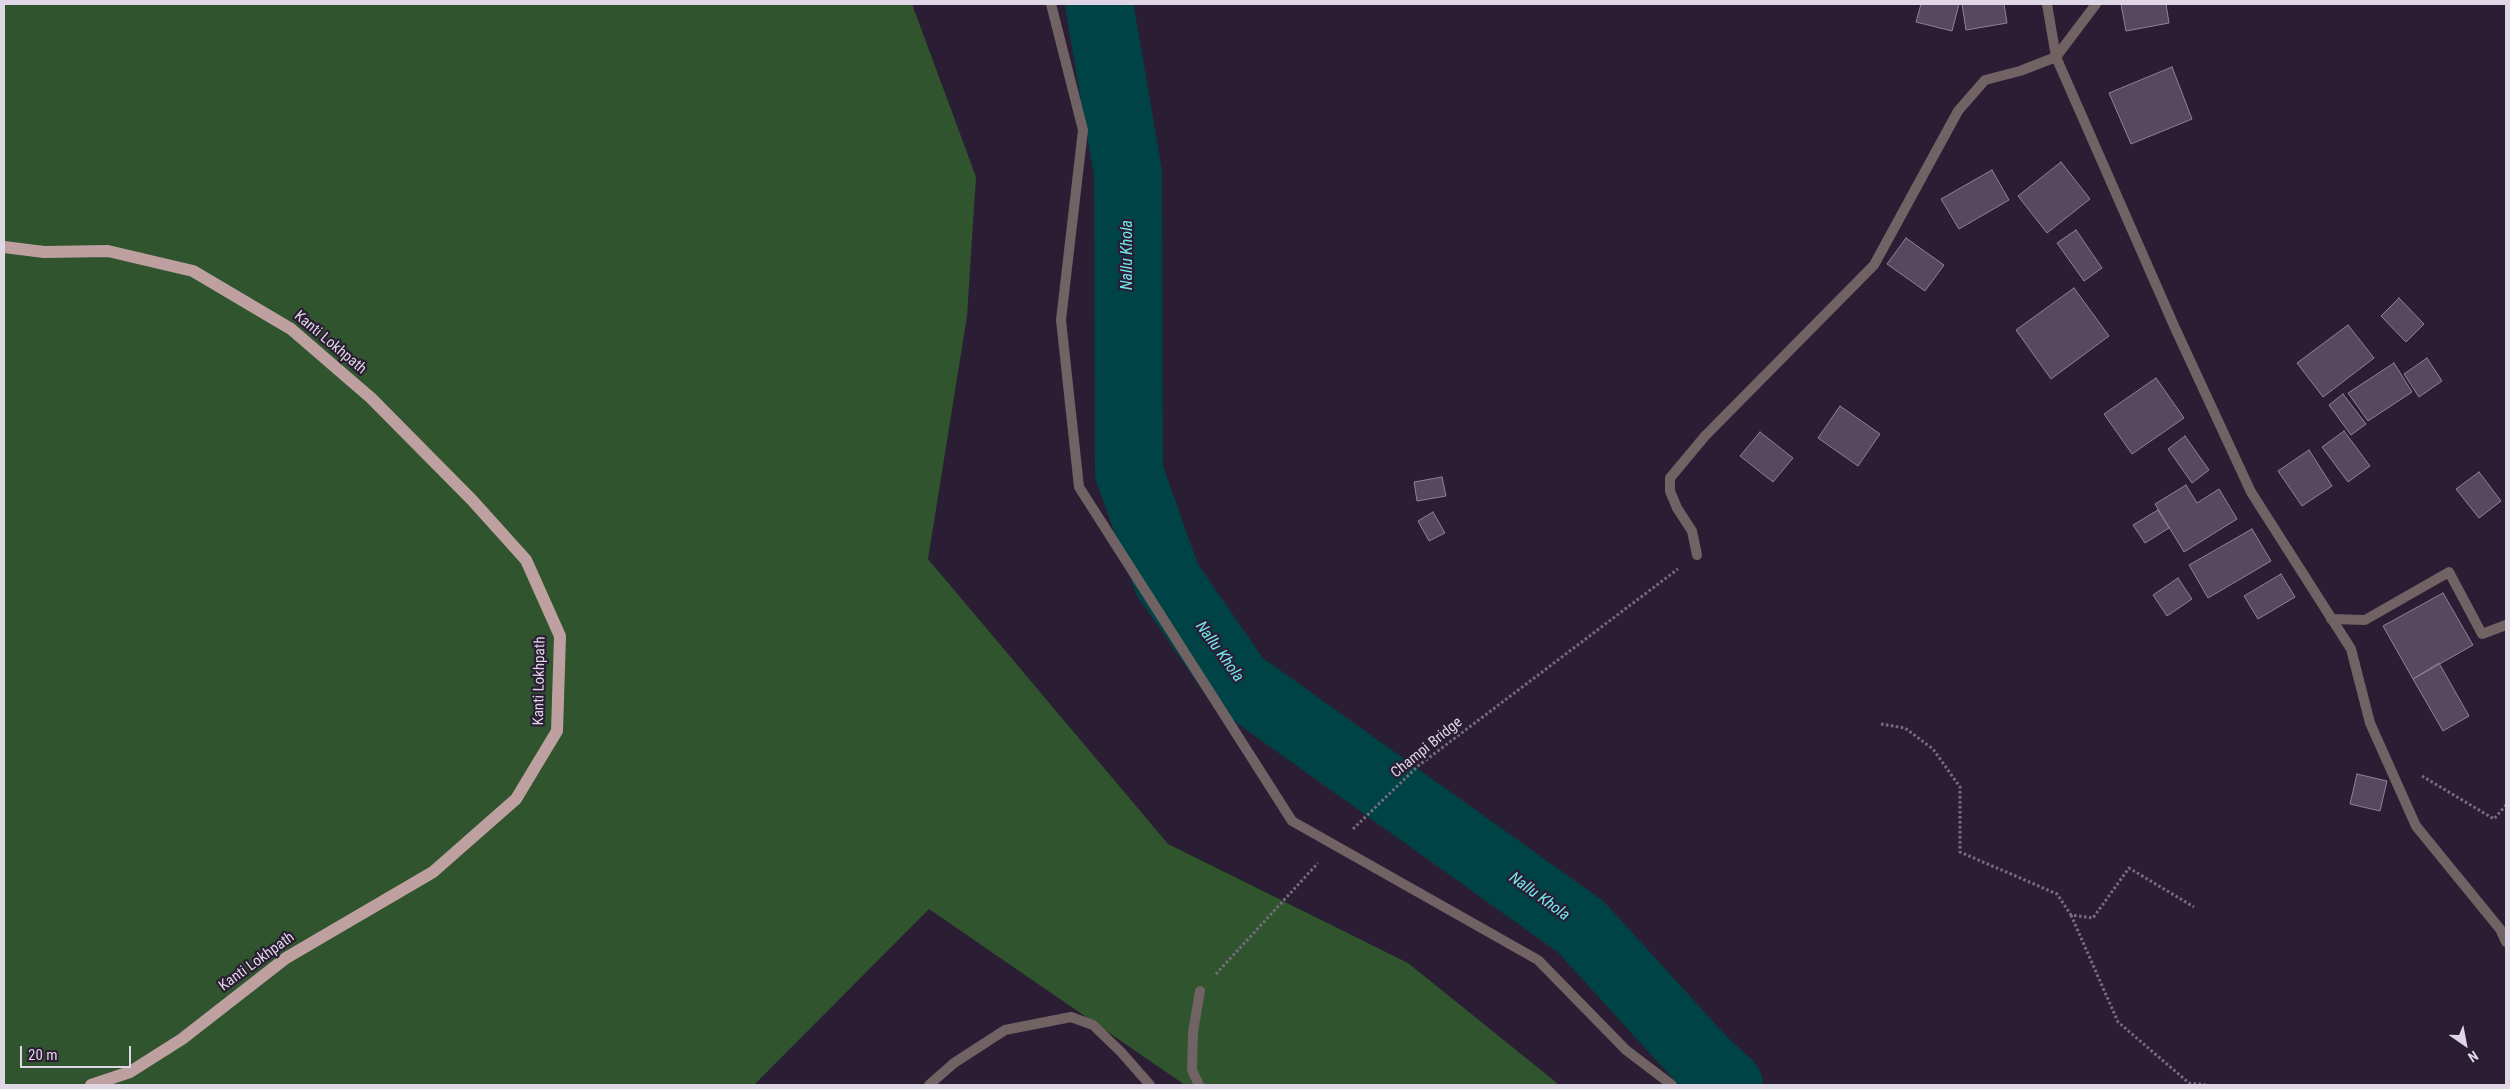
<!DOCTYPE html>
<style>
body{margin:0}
#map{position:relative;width:2510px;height:1089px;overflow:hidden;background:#2b1e34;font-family:"Roboto Condensed",sans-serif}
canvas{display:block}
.frame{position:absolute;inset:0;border:5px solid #dfd7e5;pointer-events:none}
.north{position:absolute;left:2440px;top:1019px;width:50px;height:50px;-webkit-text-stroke:4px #2b1e34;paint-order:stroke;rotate:147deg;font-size:14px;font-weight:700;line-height:20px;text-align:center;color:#dfd7e5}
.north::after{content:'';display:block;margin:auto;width:18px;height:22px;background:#dfd7e5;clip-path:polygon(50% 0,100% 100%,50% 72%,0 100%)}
.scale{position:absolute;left:20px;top:1046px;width:111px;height:22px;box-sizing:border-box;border:2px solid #dfd7e5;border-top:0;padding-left:6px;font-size:15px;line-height:18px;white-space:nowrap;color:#dfd7e5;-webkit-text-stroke:4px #2b1e34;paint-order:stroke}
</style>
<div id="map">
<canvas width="2510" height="1089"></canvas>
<div class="frame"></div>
<div class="north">N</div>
<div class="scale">20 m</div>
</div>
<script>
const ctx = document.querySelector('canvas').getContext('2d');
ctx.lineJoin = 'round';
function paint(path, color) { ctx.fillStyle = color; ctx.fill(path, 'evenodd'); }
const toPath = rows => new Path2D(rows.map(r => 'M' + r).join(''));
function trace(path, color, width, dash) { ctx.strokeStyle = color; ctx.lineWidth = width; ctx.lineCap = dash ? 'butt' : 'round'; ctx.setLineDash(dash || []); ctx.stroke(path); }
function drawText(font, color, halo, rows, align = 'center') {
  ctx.font = font + ' "Roboto Condensed",sans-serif'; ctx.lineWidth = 4.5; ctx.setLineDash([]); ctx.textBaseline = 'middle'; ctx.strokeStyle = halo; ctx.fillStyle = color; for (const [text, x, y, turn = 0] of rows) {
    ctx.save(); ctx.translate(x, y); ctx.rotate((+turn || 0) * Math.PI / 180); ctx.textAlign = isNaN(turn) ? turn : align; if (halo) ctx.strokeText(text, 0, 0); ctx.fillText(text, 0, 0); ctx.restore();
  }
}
paint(toPath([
 [4,4,912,4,976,177,967,316,928,559,1168,844,1408,963,1557,1083,1555,1085,1185,1085,929,909,754,1085,4,1085]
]), '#2f542e');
trace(toPath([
 [1099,4,1128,173,1129,472,1167,579,1238,682,1581,927,1702,1060,1729,1085]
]), '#004346', 68);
const building = toPath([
 [1921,4,1959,4,1952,31,1916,22,1921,4],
 [1962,4,2004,4,2007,23,1966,30,1962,4],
 [2121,4,2166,4,2169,23,2126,31,2121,4],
 [2172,67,2192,119,2131,144,2109,93,2172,67],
 [2061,162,2090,199,2047,233,2018,196,2061,162],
 [1992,170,2009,200,1959,229,1941,199,1992,170],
 [2076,230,2102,268,2084,281,2057,243,2076,230],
 [1906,238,1944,265,1925,291,1887,264,1906,238],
 [2074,288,2109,336,2051,379,2016,330,2074,288],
 [2399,298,2424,324,2406,342,2381,316,2399,298],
 [2348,325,2374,358,2323,397,2297,363,2348,325],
 [2427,358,2442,381,2419,397,2404,374,2427,358],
 [2394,363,2412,392,2368,421,2348,393,2394,363],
 [2156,378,2184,418,2132,454,2104,414,2156,378],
 [2343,394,2366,424,2351,435,2329,405,2343,394],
 [1840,406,1880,434,1858,466,1818,438,1840,406],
 [2344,431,2370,466,2348,482,2322,447,2344,431],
 [1760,432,1793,458,1773,482,1740,456,1760,432],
 [2185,436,2209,470,2192,483,2168,449,2185,436],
 [2309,450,2332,486,2302,506,2278,471,2309,450],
 [2479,472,2501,501,2479,518,2456,489,2479,472],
 [1442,477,1446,496,1417,501,1414,482,1442,477],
 [2186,485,2197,503,2219,489,2237,519,2184,552,2155,504,2186,485],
 [2158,510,2169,528,2145,543,2133,525,2158,510],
 [1433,512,1445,533,1429,541,1418,521,1433,512],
 [2252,529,2271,561,2208,598,2189,565,2252,529],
 [2281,574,2295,597,2258,619,2244,596,2281,574],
 [2178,578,2192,599,2167,616,2153,595,2178,578],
 [2443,593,2473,645,2413,679,2383,626,2443,593],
 [2439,663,2469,716,2443,731,2413,679,2439,663],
 [2357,774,2387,781,2380,811,2350,804,2357,774]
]);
paint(building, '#574861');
trace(building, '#90809b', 1);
trace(toPath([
 [1881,724,1905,728,1933,749,1960,787,1960,852,2057,894,2071,915,2093,918,2129,868,2194,907],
 [2422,776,2494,819,2506,805],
 [1353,829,1418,766,1678,569],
 [2071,915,2118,1022,2189,1083,2207,1085],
 [1216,974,1318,863]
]), '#786d80', 3, [2.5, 2.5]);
trace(toPath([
 [1697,555,1692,531,1677,508,1670,491,1670,478,1705,436,1874,265,1958,111,1985,80,2020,71,2056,57,2096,4],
 [2331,619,2365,620,2449,572,2482,634,2506,625]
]), '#716263', 10);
trace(toPath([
 [1051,4,1083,130,1061,320,1079,487,1292,821,1538,960,1626,1050,1672,1085],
 [2047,4,2056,57,2175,328,2251,492,2351,649,2370,723,2416,826,2500,929,2506,942],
 [929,1085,954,1063,1005,1030,1071,1017,1093,1025,1121,1052,1150,1085],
 [1199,1085,1192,1070,1193,1032,1200,991]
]), '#716263', 10);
trace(toPath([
 [4,247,44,252,108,251,193,271,291,329,371,398,472,500,526,560,560,636,557,731,516,799,433,872,286,958,182,1039,130,1072,91,1085]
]), '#bfa0a1', 12);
drawText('15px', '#dfd7e5', '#2b1e34', [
 ["Kanti Lokhpath",330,343,40],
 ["Kanti Lokhpath",540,681,-89],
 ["Champi Bridge",1427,748,-39],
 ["Kanti Lokhpath",257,962,-36]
]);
drawText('italic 16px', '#72e6ed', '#2b1e34', [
 ["Nallu Khola",1128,255,-90],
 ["Nallu Khola",1219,652,54],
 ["Nallu Khola",1539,897,36]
]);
</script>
